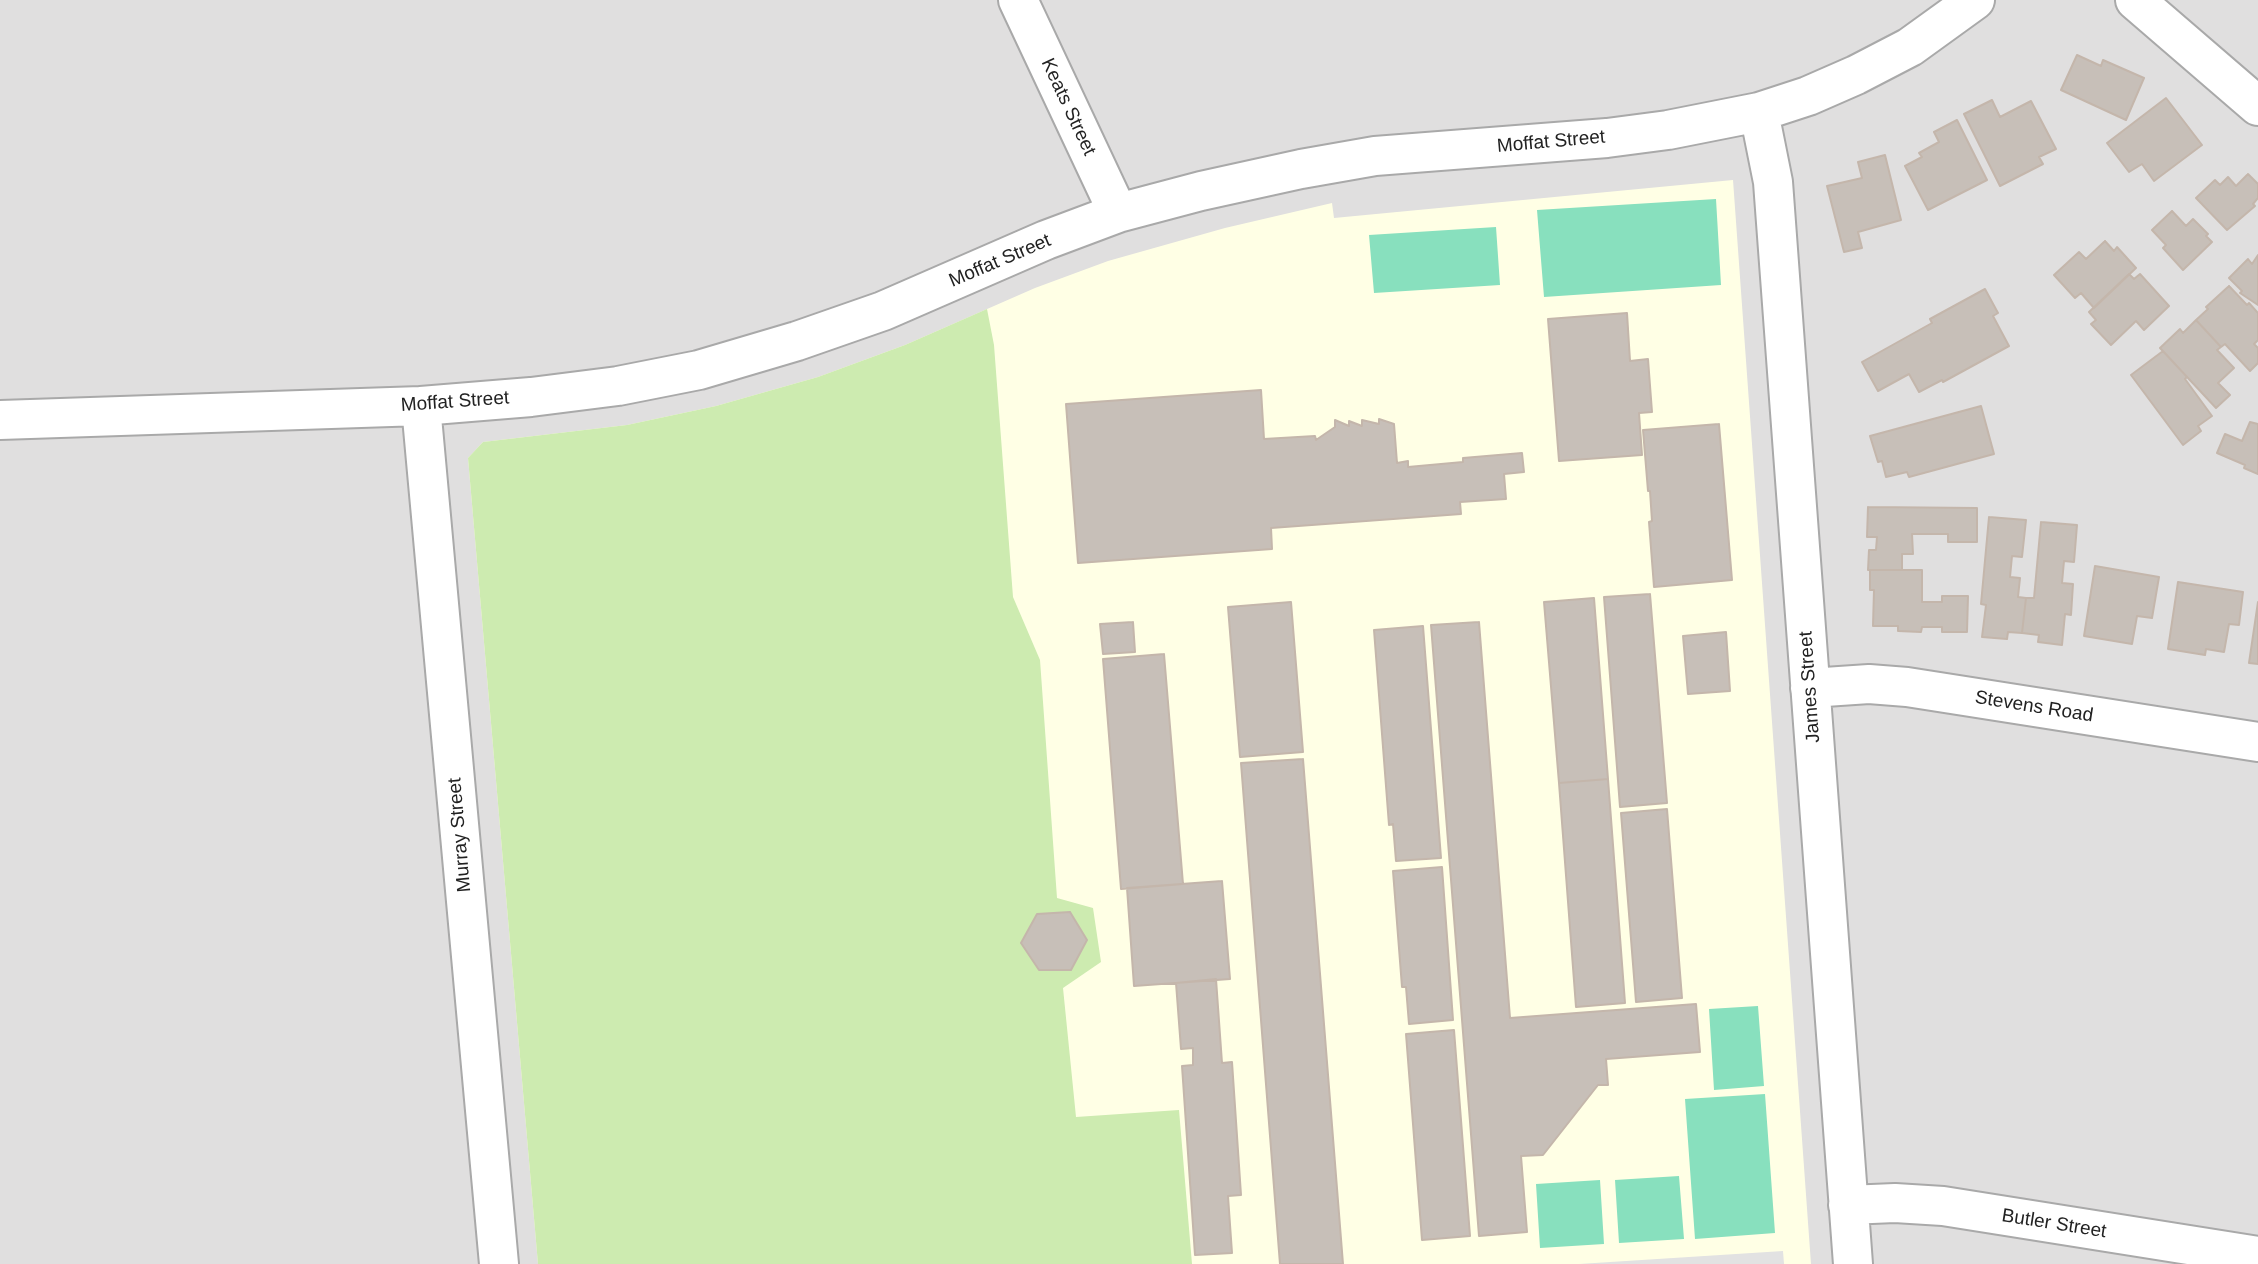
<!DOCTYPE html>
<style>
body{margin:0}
canvas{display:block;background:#f2efe9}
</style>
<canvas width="2258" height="1264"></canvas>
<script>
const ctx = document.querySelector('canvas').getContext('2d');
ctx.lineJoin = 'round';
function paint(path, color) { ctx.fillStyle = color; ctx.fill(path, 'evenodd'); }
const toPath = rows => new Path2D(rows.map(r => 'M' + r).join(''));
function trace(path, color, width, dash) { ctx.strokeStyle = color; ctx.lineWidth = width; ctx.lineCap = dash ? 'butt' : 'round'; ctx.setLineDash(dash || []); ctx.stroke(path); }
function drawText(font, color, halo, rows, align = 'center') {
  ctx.font = font + ' Helvetica,sans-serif'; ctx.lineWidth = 5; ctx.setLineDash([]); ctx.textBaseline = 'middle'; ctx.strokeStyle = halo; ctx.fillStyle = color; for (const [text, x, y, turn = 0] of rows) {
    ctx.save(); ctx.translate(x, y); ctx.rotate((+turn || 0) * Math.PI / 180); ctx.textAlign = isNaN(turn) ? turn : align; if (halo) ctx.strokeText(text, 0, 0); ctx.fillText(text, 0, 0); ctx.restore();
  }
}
paint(toPath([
 [0,0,2258,0,2258,1264,0,1264]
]), '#e0dfdf');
paint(toPath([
 [1733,180,1811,1264,538,1264,468,458,483,442,627,425,716,406,818,377,905,345,1035,288,1108,261,1225,228,1332,203,1334,218]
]), '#ffffe5');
paint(toPath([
 [987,309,994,345,1013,597,1040,660,1057,898,1093,908,1101,962,1063,988,1076,1117,1179,1110,1192,1264,538,1264,468,458,483,442,627,425,716,406,818,377,905,345]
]), '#cdebb0');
paint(toPath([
 [1716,199,1721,285,1544,297,1537,210],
 [1496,227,1500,285,1374,293,1369,235],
 [1758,1006,1764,1086,1714,1090,1709,1009],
 [1765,1094,1775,1233,1695,1239,1685,1099],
 [1679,1176,1684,1239,1619,1243,1615,1180],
 [1600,1180,1604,1244,1540,1248,1536,1184]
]), '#88e0be');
paint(toPath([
 [1783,1251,1784,1264,1579,1264]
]), '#e2e2e2');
const building = toPath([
 [2077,55,2101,66,2103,60,2144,78,2126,120,2061,90,2077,55],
 [2166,98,2202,145,2154,181,2142,164,2129,172,2107,143,2166,98],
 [1992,100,2000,117,2031,101,2056,149,2039,157,2043,164,2000,186,1964,114,1992,100],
 [1957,120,1987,180,1928,210,1905,166,1922,157,1919,153,1939,142,1934,132,1957,120],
 [1885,155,1901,220,1858,232,1862,248,1844,252,1827,186,1862,178,1858,162,1885,155],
 [2248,174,2258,184,2258,198,2253,204,2255,206,2227,230,2196,198,2215,180,2220,185,2228,177,2236,186,2248,174],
 [2172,211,2186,226,2193,219,2208,234,2206,236,2212,242,2183,270,2163,248,2166,245,2152,230,2172,211],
 [2105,241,2114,251,2117,247,2136,268,2094,308,2081,293,2075,298,2054,275,2079,252,2086,259,2105,241],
 [2258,255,2258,305,2240,293,2242,291,2229,278,2248,259,2252,264,2258,255],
 [2129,274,2134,279,2140,274,2169,306,2144,330,2136,321,2111,345,2091,324,2096,320,2089,312,2129,274],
 [2229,286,2247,305,2249,303,2258,313,2258,340,2254,344,2258,348,2258,363,2250,371,2225,344,2221,347,2196,320,2208,309,2206,307,2229,286],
 [1985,289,1998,313,1993,316,2009,346,1943,382,1942,380,1919,392,1909,374,1878,391,1862,362,1932,323,1930,319,1985,289],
 [1627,313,1630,361,1648,359,1652,412,1639,413,1642,455,1559,461,1548,319,1627,313],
 [2196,320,2221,347,2217,350,2234,368,2218,383,2230,395,2216,408,2160,348,2180,329,2183,333,2196,320],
 [2163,351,2187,377,2185,379,2212,416,2198,426,2201,431,2183,445,2131,375,2163,351],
 [1261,390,1264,439,1315,436,1316,440,1335,427,1335,420,1349,426,1349,421,1362,426,1362,420,1379,424,1379,419,1394,424,1397,463,1408,461,1408,467,1463,462,1463,458,1522,453,1524,472,1504,474,1506,499,1460,502,1461,514,1271,528,1272,549,1078,563,1066,404,1261,390],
 [1981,406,1994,454,1909,477,1907,472,1886,477,1882,461,1878,462,1870,436,1981,406],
 [2250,422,2258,424,2258,474,2244,468,2245,465,2217,453,2225,434,2242,441,2250,422],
 [1719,424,1732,580,1654,587,1649,522,1652,521,1650,491,1648,491,1643,430,1719,424],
 [1868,507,1977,508,1977,542,1948,542,1948,534,1912,534,1913,554,1902,554,1902,570,1868,570,1869,550,1876,550,1877,537,1867,537,1868,507],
 [1989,517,2026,520,2022,557,2012,556,2010,577,2020,578,2018,597,2026,598,2022,633,2008,632,2007,639,1982,637,1986,605,1981,604,1989,517],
 [2041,522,2077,525,2074,562,2064,561,2062,583,2073,584,2071,615,2065,614,2062,645,2038,642,2039,635,2022,633,2026,598,2034,598,2041,522],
 [2095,566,2159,577,2152,618,2137,616,2132,644,2084,636,2095,566],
 [1870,570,1922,570,1922,602,1942,602,1942,596,1968,596,1967,632,1942,632,1942,627,1922,627,1921,632,1898,631,1898,626,1873,626,1874,590,1870,590,1870,570],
 [2178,582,2243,592,2239,625,2229,624,2224,652,2206,649,2205,655,2168,649,2178,582],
 [1650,594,1667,803,1620,807,1604,597,1650,594],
 [1594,598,1608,779,1559,783,1544,602,1594,598],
 [1291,602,1303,752,1240,757,1228,607,1291,602],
 [2258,602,2258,664,2249,663,2258,602],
 [1133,622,1135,652,1103,654,1100,624,1133,622],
 [1479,622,1510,1018,1696,1004,1700,1052,1606,1059,1608,1085,1598,1085,1543,1155,1521,1156,1527,1232,1479,1236,1431,625,1479,622],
 [1423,626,1441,858,1396,861,1393,824,1389,825,1374,630,1423,626],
 [1726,632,1730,691,1688,694,1683,636,1726,632],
 [1164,654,1183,884,1121,889,1103,659,1164,654],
 [1303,759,1343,1264,1280,1264,1241,763,1303,759],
 [1608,779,1625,1003,1576,1007,1559,783,1608,779],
 [1667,809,1682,998,1636,1002,1621,813,1667,809],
 [1442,867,1453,1020,1409,1024,1406,987,1402,987,1393,871,1442,867],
 [1222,881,1230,979,1134,986,1127,888,1222,881],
 [1070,912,1087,940,1071,970,1039,970,1021,943,1037,914,1070,912],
 [1216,979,1222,1063,1232,1062,1241,1195,1228,1196,1232,1253,1195,1255,1182,1066,1193,1065,1193,1048,1181,1049,1176,983,1216,979],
 [1454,1030,1470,1236,1422,1240,1406,1034,1454,1030]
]);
paint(building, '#c7bfb8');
trace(building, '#c4b6ab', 2);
const minor = toPath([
 [1018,0,1118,213],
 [2135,0,2258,106],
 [1759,112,1773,182,1853,1264],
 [421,406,499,1264],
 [0,420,421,406,531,397,618,386,699,370,797,341,883,311,1046,240,1118,213,1201,191,1301,169,1375,156,1607,138,1668,130,1759,112,1808,96,1856,75,1910,47,1975,0],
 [1810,688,1869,684,1907,687,2258,742],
 [1848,1205,1895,1203,1943,1206,2258,1256]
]);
trace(minor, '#a9a9a9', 42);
trace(minor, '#fff', 38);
drawText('19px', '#222', '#fff', [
 ["Keats Street",1068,107,65],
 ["Moffat Street",1551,142,-5],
 ["Moffat Street",1000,261,-23],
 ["Moffat Street",455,402,-4],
 ["James Street",1810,687,-94],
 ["Stevens Road",2034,707,9],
 ["Murray Street",460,835,-95],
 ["Butler Street",2054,1224,9]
]);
</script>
